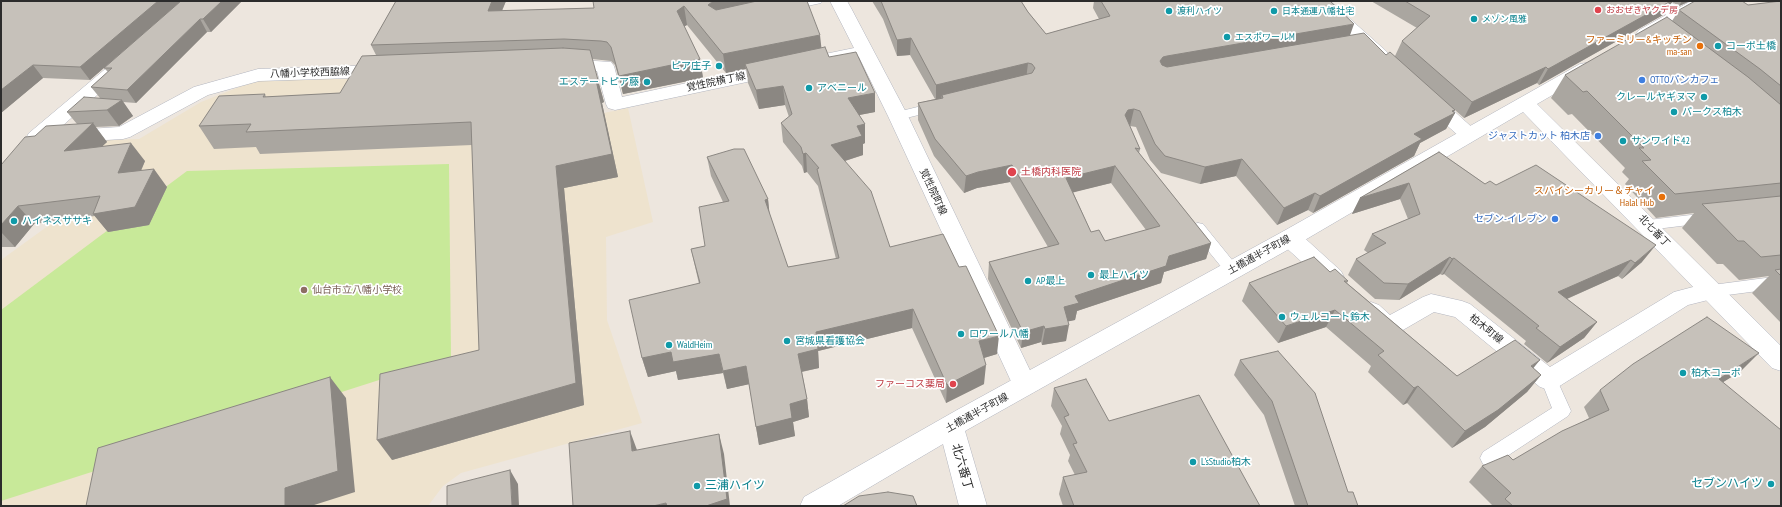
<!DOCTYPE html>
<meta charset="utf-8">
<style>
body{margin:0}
#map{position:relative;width:1782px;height:507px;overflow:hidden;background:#ede6de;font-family:"PT Sans Narrow",sans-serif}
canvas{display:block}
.frame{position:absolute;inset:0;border:2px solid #2c2c2c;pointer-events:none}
</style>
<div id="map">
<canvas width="1782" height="507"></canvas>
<div class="frame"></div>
</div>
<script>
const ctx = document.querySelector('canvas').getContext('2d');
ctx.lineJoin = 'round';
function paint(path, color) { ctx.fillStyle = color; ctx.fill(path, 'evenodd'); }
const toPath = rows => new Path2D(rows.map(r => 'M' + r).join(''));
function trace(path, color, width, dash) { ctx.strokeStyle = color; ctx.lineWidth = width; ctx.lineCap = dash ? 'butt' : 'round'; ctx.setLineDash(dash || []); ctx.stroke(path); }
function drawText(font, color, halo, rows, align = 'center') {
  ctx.font = font + ' "PT Sans Narrow","Noto Sans JP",sans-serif'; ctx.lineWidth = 3.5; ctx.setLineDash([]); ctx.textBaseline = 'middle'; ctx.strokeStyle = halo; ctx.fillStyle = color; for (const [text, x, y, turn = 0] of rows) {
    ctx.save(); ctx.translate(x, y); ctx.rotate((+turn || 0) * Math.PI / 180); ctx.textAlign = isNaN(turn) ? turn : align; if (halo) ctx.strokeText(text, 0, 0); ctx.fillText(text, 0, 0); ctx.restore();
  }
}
paint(toPath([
 [592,73,599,114,628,108,653,222,606,237,607,320,642,423,461,473,443,486,428,506,1,506,1,260,52,223,93,149,105,140,139,139,201,102,257,80]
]), '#eee3ce');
paint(toPath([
 [449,164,451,357,1,501,1,310,187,171]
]), '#c8e999');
const service = toPath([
 [801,1,823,1,821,3,789,10,783,7,785,5,801,1],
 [938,102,943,103,944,106,943,109,898,120,893,119,891,116,893,113,938,102],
 [1708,213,1713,214,1715,218,1713,222,1648,230,1643,229,1641,225,1643,221,1648,220,1708,213],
 [1198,223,1203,224,1237,266,1240,270,1237,274,1232,276,1227,274,1193,232,1191,228,1193,224,1198,223],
 [1781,276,1781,288,1712,297,1707,295,1704,291,1707,287,1712,285,1781,276],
 [1549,373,1555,375,1557,380,1571,411,1568,416,1495,464,1489,466,1483,464,1480,458,1483,452,1552,408,1541,380,1543,375,1549,373]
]);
const minor = toPath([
 [830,1,847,1,851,8,908,116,1037,385,1034,392,1025,395,1016,392,888,116,859,57,826,64,820,63,817,59,820,55,854,48,830,1],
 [1312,1,1330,1,1386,51,1389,55,1386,59,1380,60,1374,59,1312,1],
 [1650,1,1669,1,1684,11,1687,15,1684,19,1678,20,1672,19,1652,5,1650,1],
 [564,59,611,62,614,66,622,97,775,64,781,66,784,70,781,74,775,76,615,110,608,108,606,104,597,71,558,68,555,64,558,60,564,59],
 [116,64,122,65,125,69,122,73,43,143,36,144,29,143,26,138,29,133,110,65,116,64],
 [382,65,388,67,391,71,388,75,382,77,259,81,208,95,130,137,123,139,72,142,65,141,62,136,65,131,72,130,119,127,194,87,258,69,382,65],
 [1429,93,1436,95,1475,130,1478,134,1475,138,1468,140,1461,138,1422,103,1420,99,1422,95,1429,93],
 [1290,230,1298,232,1341,271,1344,277,1341,283,1333,285,1325,283,1282,244,1279,238,1282,232,1290,230],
 [1712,282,1720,285,1723,291,1720,297,1688,305,1558,387,1549,390,1540,387,1455,317,1434,312,1396,334,1388,336,1380,334,1363,317,1359,311,1363,305,1371,302,1379,305,1390,315,1423,297,1431,294,1462,301,1470,304,1550,367,1674,292,1712,282]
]);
const tertiary = toPath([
 [1691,1,1711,1,1709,5,1651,38,1645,39,1639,38,1636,34,1639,30,1691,1],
 [1586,63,1592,64,1595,68,1592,72,1537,104,1781,346,1781,371,1772,368,1523,112,1298,244,965,431,987,506,959,506,943,444,838,506,800,506,804,497,957,410,1282,232,1580,64,1586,63]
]);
trace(service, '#b2b5bf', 1);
trace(minor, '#b2b5bf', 1);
trace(tertiary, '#b2b5bf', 1);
paint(service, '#fff');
paint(minor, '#fff');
paint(tertiary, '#fff');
paint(toPath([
 [1,1,181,1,90,80,43,78,1,113],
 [181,1,242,1,211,32,207,32,136,103,123,102,133,116,119,126,95,127,107,142,102,146,145,161,141,171,167,187,149,225,108,232,95,216,34,224,15,247,1,247,1,165,35,136,77,124,67,112,100,98,91,87,108,72,104,68],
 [396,1,506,1,502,11,807,1,821,48,829,57,875,93,875,112,859,115,865,124,865,143,863,144,863,155,845,161,890,247,997,354,984,358,984,384,946,403,912,328,818,351,819,368,802,372,807,399,809,417,793,422,795,436,759,445,749,384,727,389,723,373,678,380,676,371,648,377,642,358,699,284,691,249,705,246,723,202,711,176,707,157,768,199,769,212,788,267,836,259,818,186,807,172,804,173,802,166,783,142,781,123,789,117,785,105,759,109,748,83,746,69,726,73,687,25,684,26,700,59,703,78,623,94,615,65,611,61,592,59,604,102,602,103,618,177,564,188,584,405,392,460,479,350,472,145,260,154,256,147,214,149,199,126,265,94,266,97,340,93,376,55,371,45],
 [872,1,1021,1,1028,12,1046,34,1099,19,1093,8,1094,1,1330,1,1350,36,1386,55,1395,56,1402,41,1417,28,1371,1,1690,1,1679,6,1672,2,1663,15,1539,85,1537,83,1464,118,1455,110,1454,112,1455,113,1446,129,1420,143,1414,156,1313,213,1308,210,1277,225,1236,176,1200,184,1161,173,1150,160,1136,127,1130,126,1140,149,1139,153,1211,243,1206,259,1164,272,1161,283,1077,311,1075,320,1068,321,1066,341,1042,345,1041,342,1021,348,988,279,989,262,1048,247,1010,182,977,188,964,193,934,156,918,120,918,103,935,99,910,55,897,56,883,19],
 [1111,183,1146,230,1105,241,1091,232,1073,192],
 [1781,1,1781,323,1752,293,1769,276,1739,280,1723,264,1717,264,1682,228,1694,213,1656,218,1625,184,1629,179,1622,172,1625,168,1572,114,1568,115,1551,98,1565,75,1672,21,1679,10,1748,5],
 [1439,152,1485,184,1496,185,1642,262,1622,279,1618,276,1567,299,1597,322,1584,338,1547,363,1524,344,1526,341,1444,274,1442,275,1440,274,1399,300,1375,299,1348,275,1356,259,1368,253,1364,250,1372,234,1408,219,1400,199,1352,214,1360,198],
 [1330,272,1348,281,1347,283,1457,376,1533,368,1541,375,1527,392,1485,427,1452,448,1407,403,1403,405,1368,372,1371,366,1326,327,1278,343,1242,301,1249,283],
 [1240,360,1348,492,1358,506,1295,506,1264,415,1234,375],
 [1741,371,1723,382,1781,506,1493,506,1469,482,1482,466,1513,460,1589,418,1584,407,1600,390],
 [1054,388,1109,421,1260,506,1063,506,1059,494,1063,477,1075,475,1068,461,1070,455,1060,434,1062,426,1051,406]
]), '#aaa6a0');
paint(toPath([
 [158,1,181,1,90,80,80,67],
 [222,1,242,1,211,32,203,19],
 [492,1,506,1,494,29,488,11],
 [713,1,794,1,710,23,708,5],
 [1671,1,1673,1,1663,15,1539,85,1548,69],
 [1682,1,1690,1,1679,6],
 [684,6,687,25,680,29,677,11],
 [200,19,207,32,136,103,127,90],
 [1354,24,1348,41,1163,73,1160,61,1163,57,1167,56],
 [820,35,822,53,745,64,746,69,726,73,723,54],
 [911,38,910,55,897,56,897,40],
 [700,59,703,78,623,94,619,76],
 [1028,63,1026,80,942,95,941,100,936,101,936,85],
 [33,65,43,78,1,113,1,90],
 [1546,67,1537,83,1464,118,1472,102],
 [596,80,598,80,604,102,602,103,618,177,564,188,584,405,392,460,377,440,576,383,556,166],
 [783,86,785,105,759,109,756,90],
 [875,93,875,112,849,117,848,98],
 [122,100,133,116,119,126,107,110],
 [1134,109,1130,126,1125,127,1125,115,1128,110],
 [1455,110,1452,114,1455,113,1446,129,1420,143,1414,156,1313,213,1320,196,1414,134],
 [93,123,107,142,78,169,64,151],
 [865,124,865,143,863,144,863,155,832,165,831,145,857,126],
 [131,143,145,161,132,191,118,173],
 [806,153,807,172,804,173,803,154],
 [1242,159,1236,176,1200,184,1205,167],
 [1012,165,1010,182,977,188,964,193,966,176,978,172],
 [1115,166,1111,183,1063,195,1066,178],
 [154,169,167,187,149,225,108,232,93,214],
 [1409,183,1400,199,1352,214,1360,198],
 [1315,193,1308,210,1277,225,1284,208],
 [768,199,770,218,765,200],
 [18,206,34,224,15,247,1,232,1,225],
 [1211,243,1206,259,1164,272,1161,283,1077,311,1075,320,1061,323,1064,307,1075,296,1169,256],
 [1656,245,1642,262,1622,279,1635,263],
 [1450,257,1440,274,1399,300,1408,284],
 [1454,258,1444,274,1442,275,1452,259],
 [1631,260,1618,276,1546,308,1558,292],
 [913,309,912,328,818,351,816,332],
 [1335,310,1326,327,1278,343,1286,326],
 [1597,322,1584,338,1547,363,1560,347],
 [1069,325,1066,341,1042,345,1045,329],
 [1044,326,1041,342,1021,348,1023,332],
 [999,336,997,354,977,360,979,341],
 [818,349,819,368,800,372,798,354],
 [671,352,719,354,723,373,678,380,676,371,648,377,642,358],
 [1759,353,1741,371,1701,396,1719,379],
 [1540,360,1526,377,1531,366],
 [986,365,984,384,946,403,947,385],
 [746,366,750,384,727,389,723,371],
 [1541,375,1527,392,1485,427,1452,448,1465,431],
 [330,377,346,398,355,492,311,506,285,506,285,488],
 [1418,386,1407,403,1403,405,1414,388],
 [807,399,809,417,793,422,795,436,759,445,756,427,790,404],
 [630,431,637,450,632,451],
 [719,434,724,454,730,506,706,506],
 [510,470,518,484,519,506,512,506],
 [666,503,667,506,653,506]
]), '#8b8782');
const building = toPath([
 [1,1,158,1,80,67,33,65,1,90,1,1],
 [181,1,222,1,203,19,200,19,127,90,91,87,112,68,104,68,181,1],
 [396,1,492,1,488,11,594,8,593,1,713,1,708,5,716,10,757,1,807,1,820,35,723,54,684,6,677,11,700,59,619,76,611,47,607,42,601,41,564,39,371,45,396,1],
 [881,1,1021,1,1028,12,1046,34,1110,16,1101,1,1330,1,1354,24,1167,56,1163,57,1160,61,1162,65,1167,67,1364,33,1386,55,1390,52,1455,110,1452,111,1455,113,1414,134,1422,139,1320,196,1315,193,1284,208,1242,159,1205,167,1165,156,1155,144,1140,111,1134,109,1128,110,1125,115,1140,149,1135,148,1211,243,1169,256,1166,266,1075,296,1079,303,1064,307,1069,325,1045,329,1044,326,1023,332,989,262,1059,244,1012,165,978,172,966,176,935,139,918,103,943,98,942,95,1032,73,1035,68,1032,64,1028,63,936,85,911,38,897,40,881,1],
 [1115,166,1160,226,1105,241,1099,230,1091,232,1066,178,1115,166],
 [1405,1,1671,1,1548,69,1546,67,1472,102,1402,41,1430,16,1405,1],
 [1695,1,1742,1,1748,5,1781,1,1781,86,1760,69,1679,10,1695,1],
 [1667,17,1748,77,1781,105,1781,183,1675,194,1642,161,1651,160,1639,148,1644,148,1587,91,1583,92,1565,75,1667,17],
 [825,47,829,57,856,52,875,93,848,98,865,124,857,126,862,136,831,145,871,191,890,247,943,234,959,267,966,266,999,336,979,341,986,365,947,385,913,309,816,332,818,349,798,354,807,399,790,404,792,418,756,427,746,366,723,371,719,354,673,362,671,352,642,358,629,300,700,283,691,249,705,246,699,207,729,201,707,157,734,149,744,149,768,199,765,200,788,267,839,258,817,169,819,168,806,153,803,154,801,147,781,123,792,114,783,86,756,90,745,64,825,47],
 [563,48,590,50,598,80,596,80,612,154,556,166,576,383,377,440,380,374,479,350,471,122,246,132,251,124,199,126,219,96,265,94,263,97,340,93,362,56,563,48],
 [84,97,122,100,107,110,67,112,84,97],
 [93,123,64,151,131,143,118,173,154,169,135,207,93,214,100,196,18,206,1,225,1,165,25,137,35,136,46,126,93,123],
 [1439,152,1485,184,1490,181,1496,185,1536,165,1656,245,1635,263,1631,260,1558,292,1597,322,1560,347,1536,328,1539,326,1454,258,1452,259,1450,257,1408,284,1384,283,1356,259,1386,243,1372,234,1420,214,1409,183,1360,198,1439,152],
 [1781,196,1781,255,1761,257,1744,241,1738,241,1702,204,1781,196],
 [1314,257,1330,272,1335,269,1348,281,1344,281,1457,376,1515,340,1540,360,1531,366,1541,375,1498,410,1465,431,1418,386,1414,388,1378,355,1384,351,1335,310,1286,326,1249,283,1314,257],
 [1781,269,1781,276,1775,270,1781,269],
 [1707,317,1759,353,1719,379,1781,430,1781,506,1513,506,1505,499,1511,493,1482,466,1508,455,1513,460,1562,431,1609,410,1600,390,1633,364,1707,317],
 [1278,351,1315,393,1348,492,1353,492,1358,506,1308,506,1272,401,1240,360,1278,351],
 [330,377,338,471,285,488,285,506,86,506,98,448,330,377],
 [1086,379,1109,421,1199,395,1260,506,1074,506,1063,477,1087,472,1073,444,1077,443,1064,417,1069,415,1054,388,1086,379],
 [630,431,632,451,719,434,727,499,706,506,667,506,666,503,653,506,573,506,569,443,630,431],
 [510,470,512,506,447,506,447,486,510,470],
 [888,492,913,496,917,506,843,506,859,496,888,492]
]);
paint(building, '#c6c1ba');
trace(building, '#8b8782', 1);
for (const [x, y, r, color] of [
 [1598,10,4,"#e0444e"],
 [1169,11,4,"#0f9aa8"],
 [1274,11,4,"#0f9aa8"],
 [1474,19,4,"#0f9aa8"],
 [1227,37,4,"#0f9aa8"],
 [1700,46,4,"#e8710a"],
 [1718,46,4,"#0f9aa8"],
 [719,66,4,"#0f9aa8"],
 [1642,80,4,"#3f7fe0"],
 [647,82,4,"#0f9aa8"],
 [809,88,4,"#0f9aa8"],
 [1704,97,4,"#0f9aa8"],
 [1674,112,4,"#0f9aa8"],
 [1598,136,4,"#3f7fe0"],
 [1623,141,4,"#0f9aa8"],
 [1012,172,5,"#e0444e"],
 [1662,197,4,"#e8710a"],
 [1555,219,4,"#3f7fe0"],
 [14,221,4,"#0f9aa8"],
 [1091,275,4,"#0f9aa8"],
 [1028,281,4,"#0f9aa8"],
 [304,290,4,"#8d6e63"],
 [1282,317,4,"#0f9aa8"],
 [961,334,4,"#0f9aa8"],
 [787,341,4,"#0f9aa8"],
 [669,345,4,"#0f9aa8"],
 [1683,373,4,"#0f9aa8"],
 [953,384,4,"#e0444e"],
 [1193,462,4,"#0f9aa8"],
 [1771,484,4,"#0f9aa8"],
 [697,486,4,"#0f9aa8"]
]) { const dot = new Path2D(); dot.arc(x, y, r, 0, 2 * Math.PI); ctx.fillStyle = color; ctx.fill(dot); trace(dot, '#fff', 1.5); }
drawText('9px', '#be3a42', '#fff', [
 ["おおぜきヤクデ房",1606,10]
], 'left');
drawText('9px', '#0d838f', '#fff', [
 ["渡利ハイツ",1177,11],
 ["日本通運八幡社宅",1282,11],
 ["メゾン風雅",1482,19],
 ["エスポワールM",1235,37]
], 'left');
drawText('10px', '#c56008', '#fff', [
 ["ファーミリー&キッチン",1692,40],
 ["ma-san",1692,52],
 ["スパイシーカリー＆チャイ",1654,191],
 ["Halal Hub",1654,203]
], 'right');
drawText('10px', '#0d838f', '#fff', [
 ["コーポ土橋",1726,46],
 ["ピア庄子",711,66,"right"],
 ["エステートピア藤",639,82,"right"],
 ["アベニール",817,88],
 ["クレールヤギヌマ",1696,97,"right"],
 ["パークス柏木",1682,112],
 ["サンワイド42",1631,141],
 ["ハイネスササキ",22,221],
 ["最上ハイツ",1099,275],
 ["AP最上",1036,281],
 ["ウェルコート鈴木",1290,317],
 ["ロワール八幡",969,334],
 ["宮城県看護協会",795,341],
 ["WaldHeim",677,345],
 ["柏木コーポ",1691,373],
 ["L'sStudio柏木",1201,462]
], 'left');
drawText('10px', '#2c2c2c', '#fff', [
 ["八幡小学校西脇線",310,73,-2],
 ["覚性院横丁線",716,82,-12],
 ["覚性院町線",933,192,65],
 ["北七番丁",1654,231,46],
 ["土橋通半子町線",1259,255,-29],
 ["柏木町線",1486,329,39],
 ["土橋通半子町線",977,413,-29]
]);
drawText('10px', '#366cbe', '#fff', [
 ["OTTOパンカフェ",1650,80,"left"],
 ["ジャストカット 柏木店",1590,136],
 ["セブン-イレブン",1547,219]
], 'right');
drawText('10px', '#be3a42', '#fff', [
 ["土橋内科医院",1021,172],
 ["ファーコス薬局",945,384,"right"]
], 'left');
drawText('10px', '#785e54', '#fff', [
 ["仙台市立八幡小学校",312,290]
], 'left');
drawText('12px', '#2c2c2c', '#fff', [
 ["北六番丁",962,467,74]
]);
drawText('12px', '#0d838f', '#fff', [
 ["セブンハイツ",1763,484],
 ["三浦ハイツ",705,486,"left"]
], 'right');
</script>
